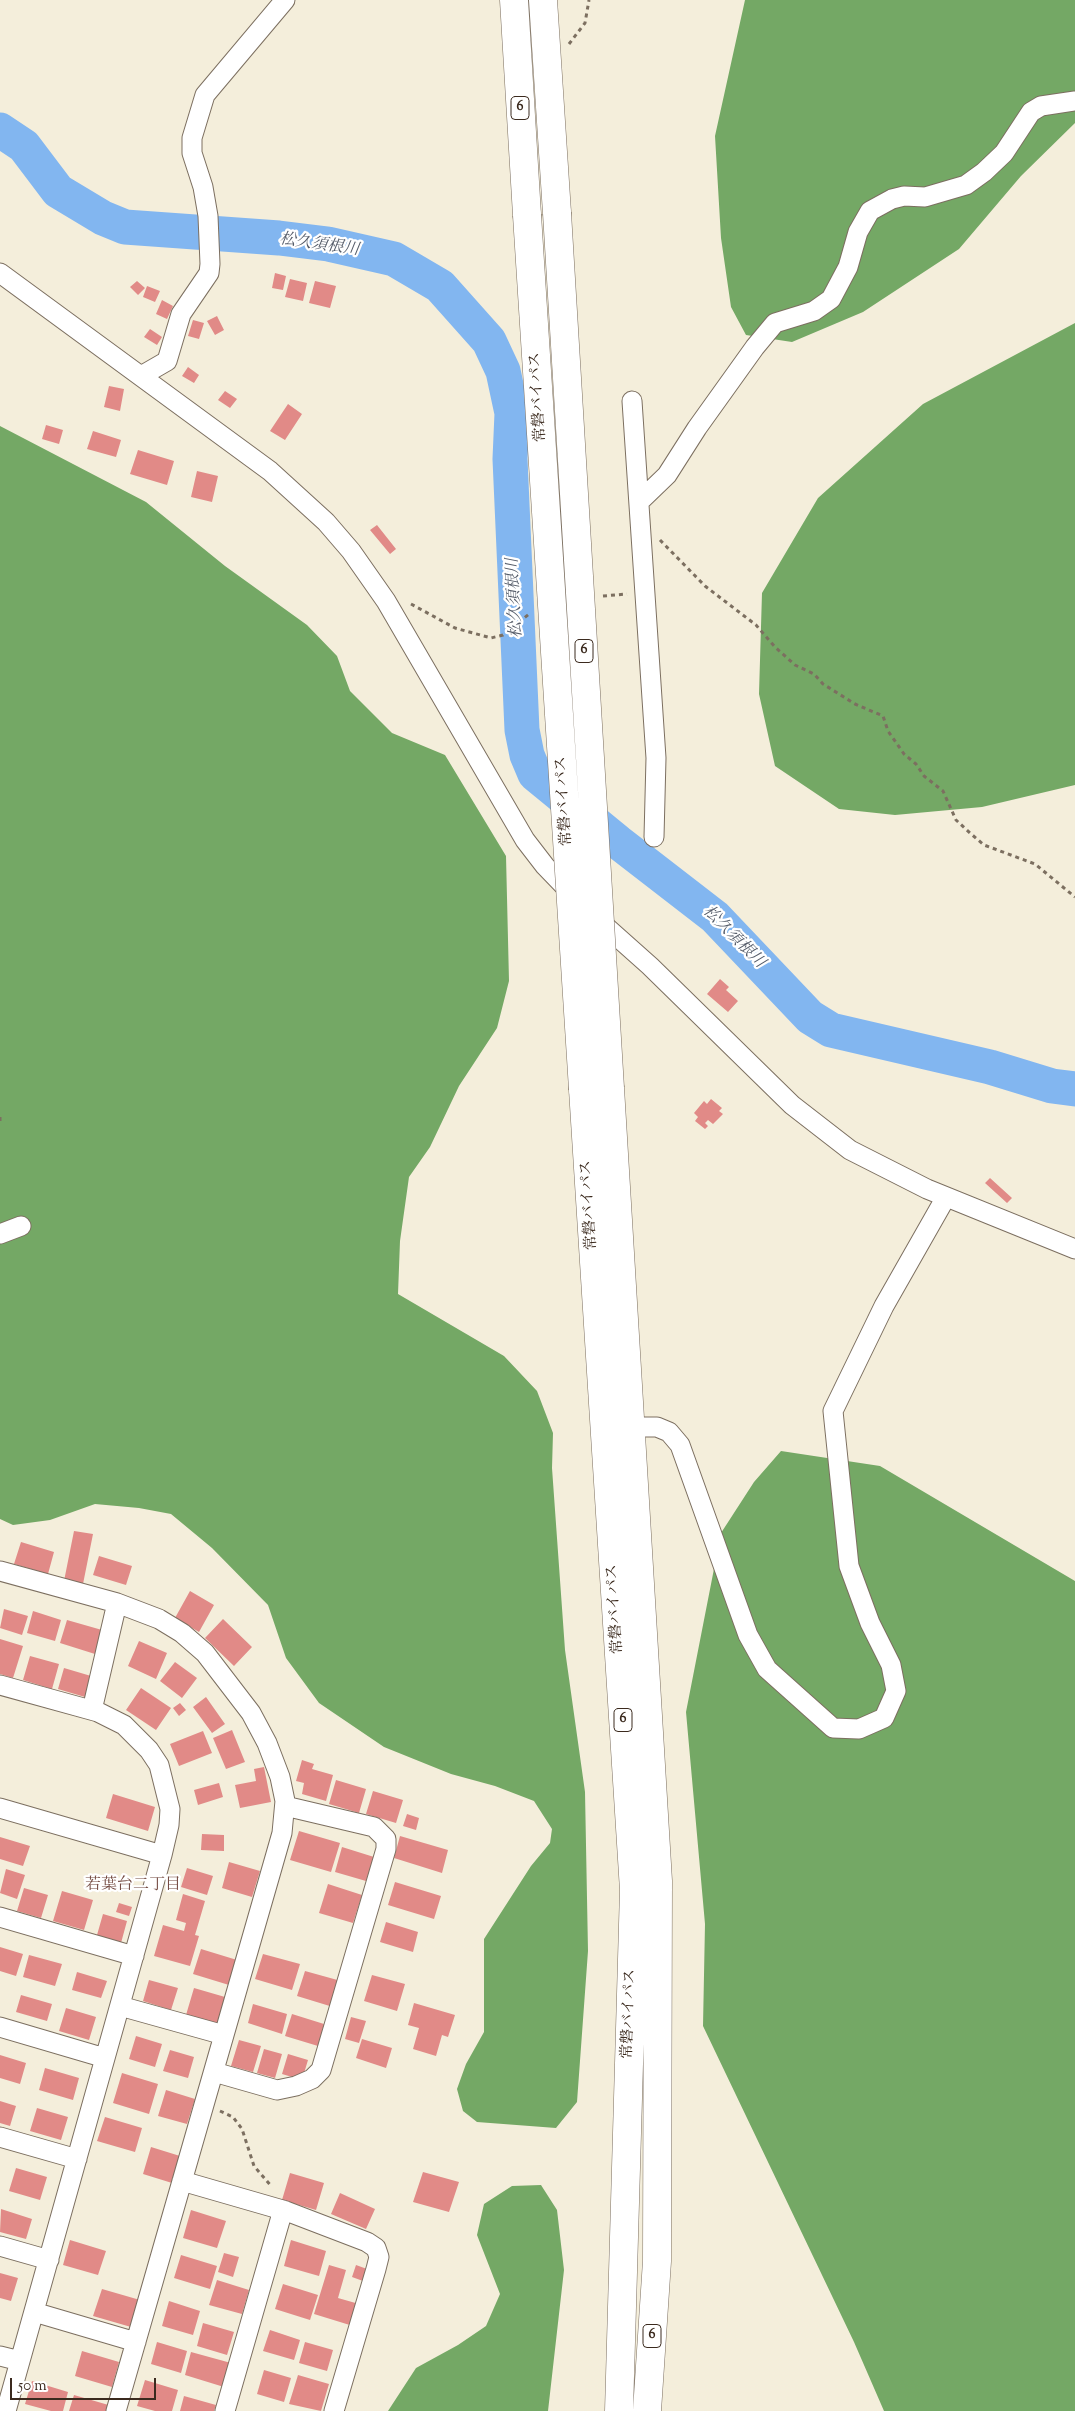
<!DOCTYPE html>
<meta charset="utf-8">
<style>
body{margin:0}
#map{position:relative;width:1075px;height:2411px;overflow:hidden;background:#f4eedb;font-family:"Sorts Mill Goudy",serif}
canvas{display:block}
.scale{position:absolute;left:10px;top:2378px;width:146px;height:22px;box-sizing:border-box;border:2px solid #3b2a1e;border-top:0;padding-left:6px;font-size:15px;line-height:18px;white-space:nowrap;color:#3b2a1e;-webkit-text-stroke:4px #fff;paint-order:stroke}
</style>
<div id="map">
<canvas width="1075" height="2411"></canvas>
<div class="scale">50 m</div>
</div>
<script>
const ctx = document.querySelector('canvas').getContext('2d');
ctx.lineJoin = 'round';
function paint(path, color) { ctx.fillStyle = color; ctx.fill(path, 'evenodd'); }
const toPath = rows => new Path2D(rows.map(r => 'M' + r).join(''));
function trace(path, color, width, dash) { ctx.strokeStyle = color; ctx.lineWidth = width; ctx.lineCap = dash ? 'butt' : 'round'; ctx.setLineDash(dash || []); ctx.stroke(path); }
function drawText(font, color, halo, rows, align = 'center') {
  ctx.font = font + ' "Sorts Mill Goudy","Noto Serif JP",serif'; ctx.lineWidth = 4.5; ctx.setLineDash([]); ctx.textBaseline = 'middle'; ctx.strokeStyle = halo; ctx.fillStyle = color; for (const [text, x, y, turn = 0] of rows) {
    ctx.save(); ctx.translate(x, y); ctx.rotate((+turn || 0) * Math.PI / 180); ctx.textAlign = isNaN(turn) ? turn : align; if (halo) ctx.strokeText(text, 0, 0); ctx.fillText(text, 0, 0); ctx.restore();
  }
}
paint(toPath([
 [745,0,1075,0,1075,123,1021,176,959,249,863,312,792,342,746,335,731,307,721,238,715,136],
 [1075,323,1075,785,982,807,895,815,839,809,775,766,759,694,762,593,818,498,923,404],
 [0,426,146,502,225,566,307,625,337,656,350,691,392,733,445,755,506,856,509,981,497,1028,459,1086,430,1147,409,1177,400,1241,398,1294,504,1356,537,1391,553,1433,552,1468,565,1650,585,1792,588,1951,577,2102,556,2128,477,2122,463,2111,457,2089,466,2064,484,2032,484,1939,531,1866,550,1843,552,1829,534,1801,495,1786,451,1774,384,1747,319,1703,286,1658,268,1605,212,1548,171,1514,139,1508,95,1504,50,1520,13,1525,0,1519],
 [781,1451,880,1466,1075,1581,1075,2411,884,2411,854,2342,703,2026,705,1924,686,1712,721,1533,754,1482],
 [541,2185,557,2210,564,2270,548,2411,388,2411,416,2368,458,2345,486,2326,500,2294,477,2235,484,2204,512,2186]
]), '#74a865');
trace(toPath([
 [0,130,24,146,58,191,103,218,125,227,279,238,328,244,394,259,440,286,489,341,503,371,512,413,510,459,522,730,527,755,535,774,618,842,715,917,810,1017,831,1030,990,1067,1052,1086,1075,1089]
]), '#82b6f0', 35);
paint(toPath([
 [275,273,286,276,283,290,272,288],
 [290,279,307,283,303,301,285,297],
 [137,281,145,288,138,295,130,287],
 [315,281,336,286,330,308,309,303],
 [147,286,160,291,155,302,143,297],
 [162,300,173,306,167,319,156,314],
 [217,316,224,330,215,335,207,321],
 [193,320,204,323,199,339,188,336],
 [150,329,162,337,157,345,144,337],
 [188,367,199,375,194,383,182,376],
 [109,386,124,389,120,411,104,407],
 [225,391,237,399,230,408,218,400],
 [288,404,302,414,285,440,270,431],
 [46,425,63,430,59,444,42,439],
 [93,431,121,440,116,457,87,449],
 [138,450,174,461,167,485,130,474],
 [197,471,218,476,212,502,191,497],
 [377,525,396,549,390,554,370,530],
 [720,979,729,987,726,990,738,1001,728,1012,707,994],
 [711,1099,722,1108,719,1111,723,1114,713,1124,708,1120,705,1123,708,1126,705,1129,695,1121,698,1117,694,1113,704,1101,707,1104],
 [990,1178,1012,1198,1007,1203,985,1183],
 [74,1531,93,1534,83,1584,64,1581],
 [21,1542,54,1552,48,1574,14,1564],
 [99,1556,132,1566,126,1585,93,1575],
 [190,1591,214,1605,199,1632,175,1618],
 [4,1609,28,1616,22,1635,0,1628],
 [33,1611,61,1620,55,1641,27,1633],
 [223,1619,252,1647,234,1666,205,1638],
 [67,1620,102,1630,95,1654,60,1643],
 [0,1639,23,1646,13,1678,0,1674],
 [139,1641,167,1653,156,1679,128,1666],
 [30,1656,59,1664,52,1689,23,1680],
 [175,1662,197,1678,182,1698,160,1681],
 [64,1668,91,1676,85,1697,58,1689],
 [141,1688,171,1708,156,1730,126,1710],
 [206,1697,225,1724,212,1733,193,1707],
 [180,1703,186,1710,179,1716,173,1708],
 [232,1730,245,1762,226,1769,213,1738],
 [203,1731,212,1753,179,1766,170,1744],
 [302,1760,314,1764,312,1769,333,1775,326,1801,302,1794,304,1783,296,1781],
 [264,1767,271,1802,240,1808,235,1785,256,1781,254,1769],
 [336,1780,366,1789,359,1813,329,1804],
 [219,1783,223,1797,198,1805,194,1790],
 [373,1791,403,1800,396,1823,366,1814],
 [113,1794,155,1807,148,1831,106,1818],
 [407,1814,419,1818,416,1830,403,1826],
 [299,1831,340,1843,331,1872,290,1860],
 [202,1834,224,1835,224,1851,201,1850],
 [400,1836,448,1850,442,1873,394,1858],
 [0,1837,30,1846,23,1866,0,1859],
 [342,1847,374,1857,366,1881,335,1872],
 [229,1862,260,1871,252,1897,222,1888],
 [187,1868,213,1876,207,1895,181,1887],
 [6,1869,25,1875,17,1899,0,1893],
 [395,1882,441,1896,434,1919,388,1905],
 [328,1884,362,1895,353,1923,319,1913],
 [24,1888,48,1895,41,1918,17,1911],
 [62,1891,93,1900,84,1930,53,1921],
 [183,1894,205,1901,195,1935,199,1936,190,1966,154,1956,163,1925,184,1931,186,1923,176,1920],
 [119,1903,132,1907,129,1916,116,1912],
 [103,1914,127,1921,121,1943,97,1935],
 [386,1922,418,1932,413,1952,380,1942],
 [0,1947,23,1954,16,1976,0,1971],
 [201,1949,237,1960,229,1985,193,1974],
 [263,1954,300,1964,292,1990,255,1979],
 [29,1955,62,1964,55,1986,23,1977],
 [305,1971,341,1981,333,2007,297,1996],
 [77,1972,107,1981,101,1998,72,1990],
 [372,1975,405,1984,397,2011,364,2001],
 [149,1980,178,1988,171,2010,143,2001],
 [194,1988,225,1997,217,2024,186,2015],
 [21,1995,52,2004,47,2021,16,2012],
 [414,2003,455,2015,448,2037,442,2035,436,2056,413,2049,419,2028,408,2025],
 [253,2004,287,2014,282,2034,248,2023],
 [66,2008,96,2017,89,2040,59,2031],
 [292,2014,324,2024,318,2046,285,2036],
 [351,2017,366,2021,359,2043,345,2039],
 [136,2036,162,2044,155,2067,129,2059],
 [362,2039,392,2048,386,2068,356,2058],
 [239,2040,261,2046,253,2072,231,2066],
 [264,2049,282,2054,275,2078,257,2073],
 [170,2050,194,2057,188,2078,163,2071],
 [288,2054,308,2060,302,2080,282,2074],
 [0,2055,26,2063,20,2084,0,2078],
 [45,2068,79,2078,73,2100,39,2090],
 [122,2073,158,2084,149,2114,113,2103],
 [166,2090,195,2099,187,2124,158,2116],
 [0,2101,16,2106,10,2126,0,2123],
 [37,2108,68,2117,61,2140,30,2131],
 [105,2117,142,2128,135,2152,97,2141],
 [151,2147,180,2156,172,2183,143,2174],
 [16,2168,47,2177,40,2200,9,2191],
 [423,2172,459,2182,449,2212,413,2202],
 [290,2173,324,2183,316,2210,282,2200],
 [340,2193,375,2209,366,2229,331,2214],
 [1,2209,32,2219,26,2239,0,2232],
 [191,2210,226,2221,217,2248,183,2238],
 [70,2240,106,2251,98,2275,63,2265],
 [291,2240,326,2251,319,2276,284,2266],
 [224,2253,239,2257,233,2277,218,2272],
 [181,2255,217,2266,210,2289,174,2278],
 [329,2265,346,2270,338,2298,359,2304,353,2326,314,2314],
 [356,2265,367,2269,363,2281,352,2277],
 [0,2273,18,2278,11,2301,0,2298],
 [217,2280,249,2290,242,2314,209,2305],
 [283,2284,318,2295,310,2320,275,2309],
 [102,2289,140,2300,131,2327,93,2316],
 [169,2301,200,2311,193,2335,162,2326],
 [203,2323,234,2332,227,2355,197,2346],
 [270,2330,300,2340,294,2360,263,2351],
 [157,2342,187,2351,181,2373,151,2364],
 [305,2342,333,2350,327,2371,299,2363],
 [82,2351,119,2362,112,2387,75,2376],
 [191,2352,231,2363,224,2387,185,2375],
 [264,2370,291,2378,284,2402,257,2394],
 [298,2375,329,2384,321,2411,289,2404],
 [145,2380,178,2390,172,2411,155,2411,137,2406],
 [32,2381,68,2392,63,2411,51,2411,25,2404],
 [74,2395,112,2406,110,2411,69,2411],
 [184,2396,216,2405,214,2411,180,2411]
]), '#e18a87');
const street = toPath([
 [0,273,270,471,326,522,351,551,386,601,525,840,545,866,572,894],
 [141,376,167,361,181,314,209,273,210,264,208,216,203,187,192,153,192,138,205,95,285,0],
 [632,401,656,758,654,837],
 [639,502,667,475,697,428,755,347,775,323,814,311,831,299,848,267,858,232,870,211,892,199,904,196,925,197,966,185,984,172,1004,153,1031,112,1041,106,1075,101],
 [595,917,650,966,792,1105,850,1150,927,1189,1075,1249],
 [0,1234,21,1226],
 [630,1427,657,1427,669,1432,680,1445,748,1635,767,1669,833,1728,859,1729,884,1718,896,1691,891,1665,870,1623,849,1566,833,1411,884,1306,946,1197],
 [0,1571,117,1603,159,1619,182,1633,205,1653,251,1713,267,1743,280,1777,285,1801,282,1833,276,1854,116,2411],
 [0,1685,98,1712,124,1725,149,1750,159,1765,170,1809,169,1825,162,1855,6,2411],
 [92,1710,117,1603],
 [0,1808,162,1855],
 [0,1917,134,1956],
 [120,2006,224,2035],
 [0,2027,105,2058],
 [214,2072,277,2090,296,2086,312,2079,321,2070,386,1849,386,1839,374,1827,285,1806],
 [0,2137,77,2159],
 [182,2181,286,2211,367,2242,376,2248,379,2257,376,2269,334,2411],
 [0,2246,49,2260],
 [34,2312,136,2342],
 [0,2356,20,2361],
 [225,2411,283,2210]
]);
const highway = toPath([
 [514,0,527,215],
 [543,0,557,213],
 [610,1088,658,1881,657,2261,647,2411],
 [583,1089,634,1890,619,2411]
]);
trace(street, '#7c6f60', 21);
trace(highway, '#7c6f60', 29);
trace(toPath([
 [569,44,585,23,589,0],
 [660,540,705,586,756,625,775,647,795,665,814,674,823,684,855,704,883,716,888,731,904,754,916,764,924,776,943,791,956,820,970,833,984,845,1035,864,1075,897],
 [603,596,627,594],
 [411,604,455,628,491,638,503,635,529,614],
 [0,1117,0,1124],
 [220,2111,233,2117,242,2129,254,2166,272,2187]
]), '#7c6f60', 3, [4, 4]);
trace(street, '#fff', 19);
trace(highway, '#fff', 28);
const highwayBridge = toPath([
 [557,213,610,1088],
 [527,215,583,1089]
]);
trace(highwayBridge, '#7c6f60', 29, []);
trace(highwayBridge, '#fff', 28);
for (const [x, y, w] of [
 [520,108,18],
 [584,651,18],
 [623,1720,18],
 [652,2336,18]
]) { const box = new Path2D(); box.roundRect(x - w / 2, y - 11.5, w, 23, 4); ctx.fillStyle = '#fff'; ctx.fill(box); trace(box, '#3b2a1e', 1); }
drawText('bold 14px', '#3b2a1e', null, [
 ["6",520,108],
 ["6",584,651],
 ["6",623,1720],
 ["6",652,2336]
]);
drawText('15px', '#3b2a1e', '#fff', [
 ["常磐バイパス",539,397,-94],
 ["常磐バイパス",565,801,-94],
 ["常磐バイパス",590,1205,-94],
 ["常磐バイパス",616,1609,-94],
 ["常磐バイパス",630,2014,-88]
]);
drawText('italic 16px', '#545b68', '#fff', [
 ["松久須根川",319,246,8],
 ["松久須根川",516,598,-93],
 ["松久須根川",733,938,45]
]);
drawText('16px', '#754c43', '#fff', [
 ["若葉台二丁目",133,1886]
]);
</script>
